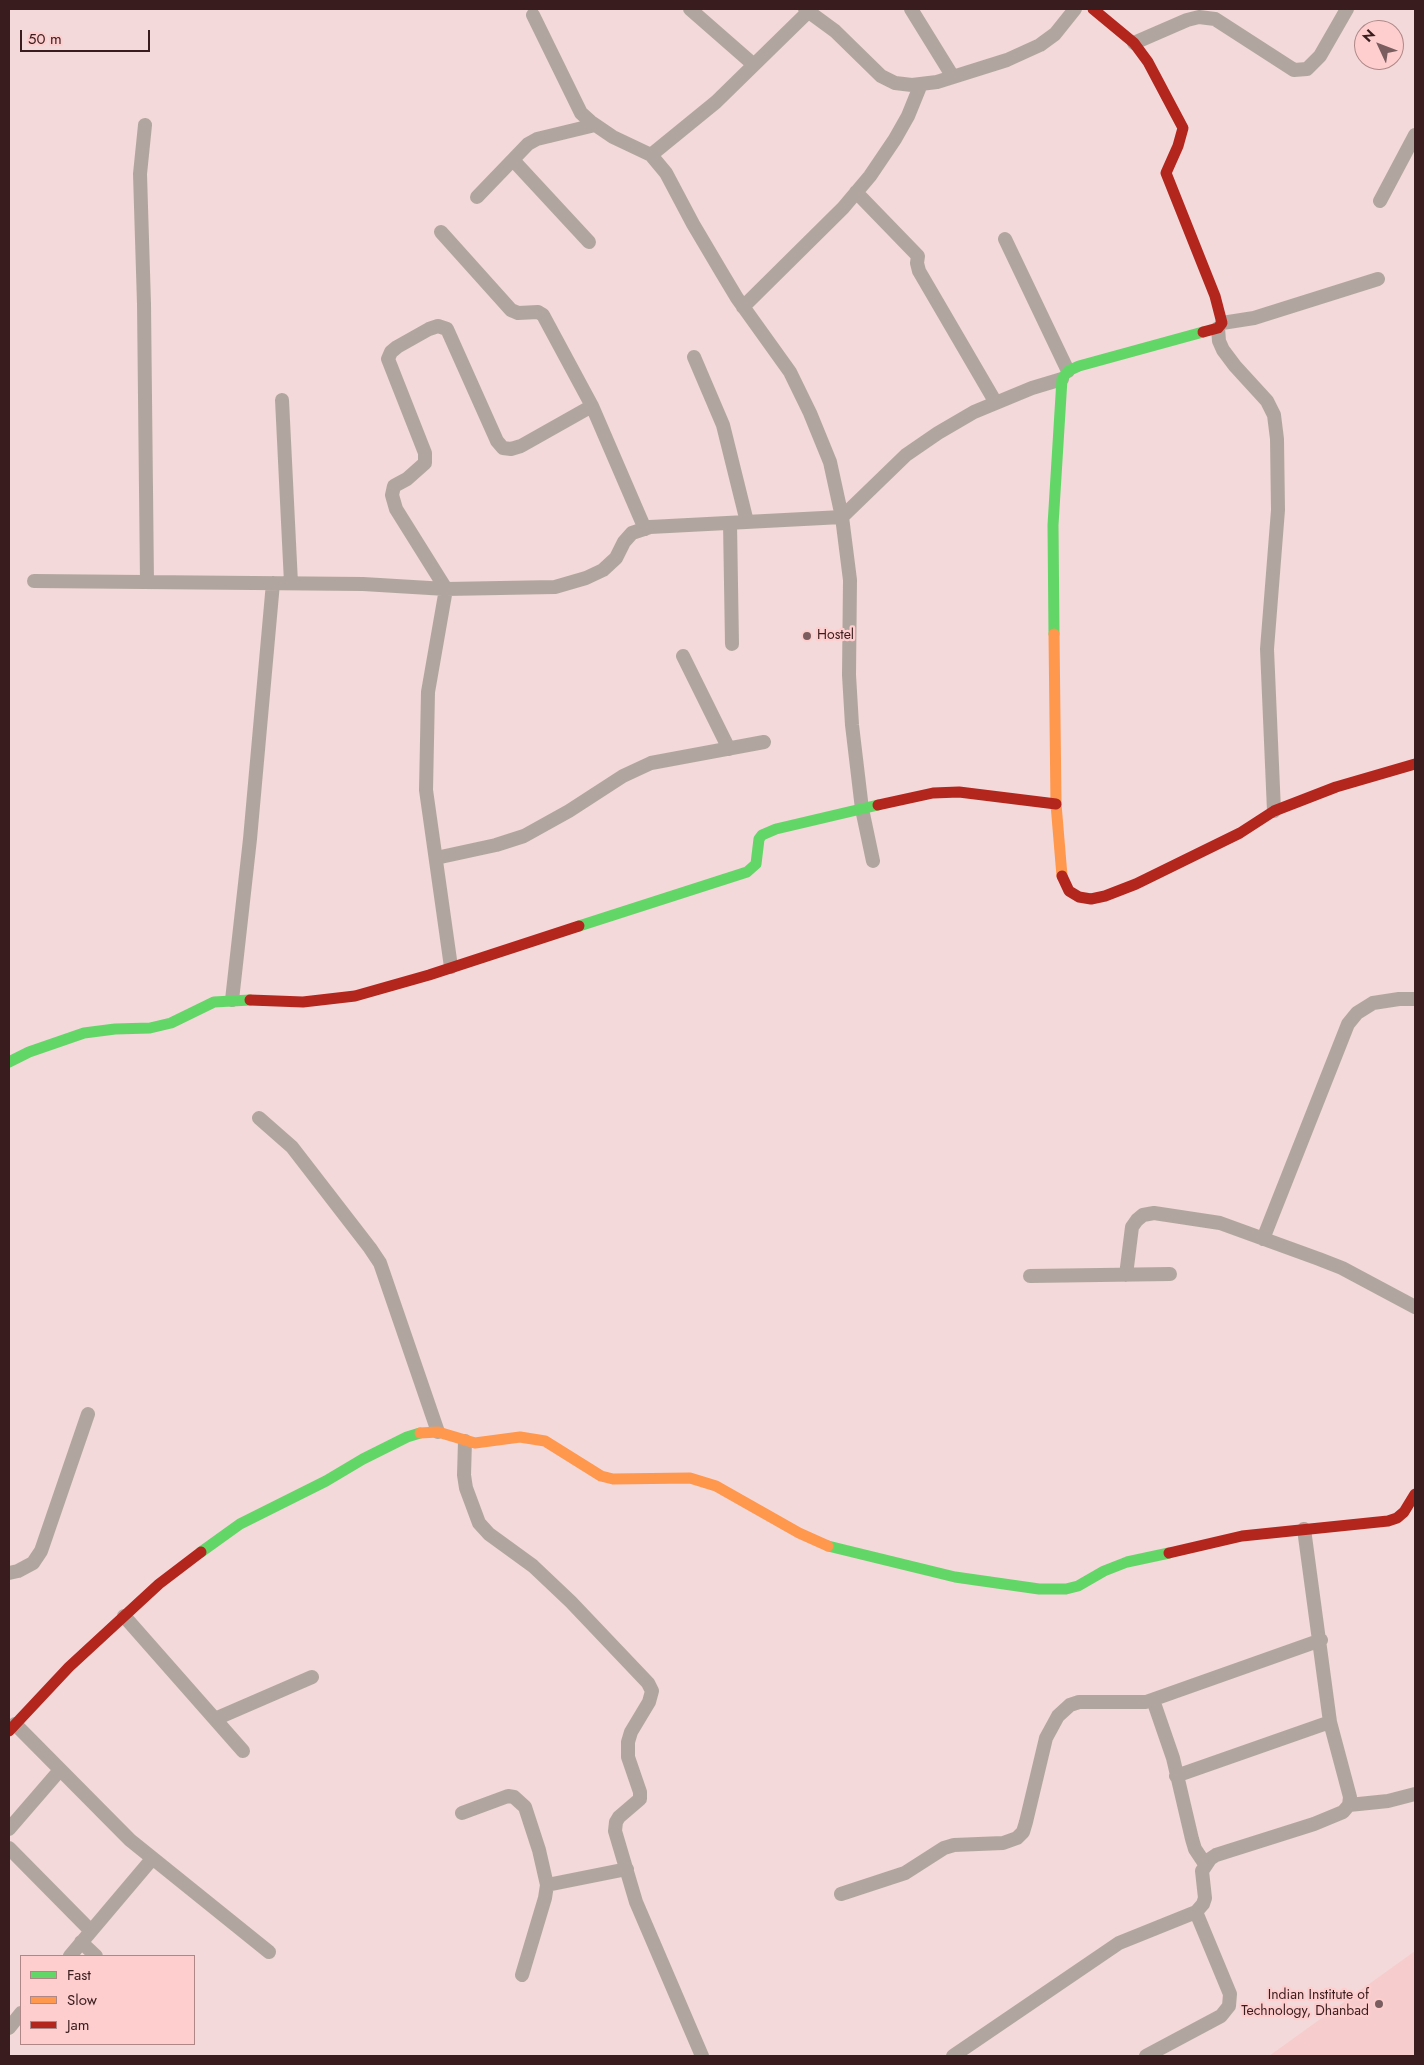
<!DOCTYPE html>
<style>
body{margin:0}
#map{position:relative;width:1424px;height:2065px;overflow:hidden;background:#f3d9d9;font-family:Jost,sans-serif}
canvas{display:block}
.frame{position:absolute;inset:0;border:10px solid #391c1d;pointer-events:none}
.legend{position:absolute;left:20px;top:1955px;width:175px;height:90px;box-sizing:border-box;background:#fecece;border:1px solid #af8787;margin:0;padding:6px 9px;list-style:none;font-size:15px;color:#391c1d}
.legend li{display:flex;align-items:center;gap:10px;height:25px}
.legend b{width:25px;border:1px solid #af8787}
.north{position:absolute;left:1354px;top:20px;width:50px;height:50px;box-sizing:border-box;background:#fecece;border:1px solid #af8787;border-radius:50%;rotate:313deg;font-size:14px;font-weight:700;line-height:20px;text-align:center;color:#391c1d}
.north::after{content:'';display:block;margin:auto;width:18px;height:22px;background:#7a5e5f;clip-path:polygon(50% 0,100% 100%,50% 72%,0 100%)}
.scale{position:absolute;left:20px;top:30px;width:130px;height:22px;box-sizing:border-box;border:2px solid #391c1d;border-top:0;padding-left:6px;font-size:15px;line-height:18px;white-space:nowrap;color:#391c1d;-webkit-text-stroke:4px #fecece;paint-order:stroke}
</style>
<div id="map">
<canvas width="1424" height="2065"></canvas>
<div class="frame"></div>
<ul class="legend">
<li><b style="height:6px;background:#63d668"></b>Fast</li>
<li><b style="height:6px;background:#ff974d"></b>Slow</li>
<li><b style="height:6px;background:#b3261e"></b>Jam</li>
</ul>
<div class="north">N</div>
<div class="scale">50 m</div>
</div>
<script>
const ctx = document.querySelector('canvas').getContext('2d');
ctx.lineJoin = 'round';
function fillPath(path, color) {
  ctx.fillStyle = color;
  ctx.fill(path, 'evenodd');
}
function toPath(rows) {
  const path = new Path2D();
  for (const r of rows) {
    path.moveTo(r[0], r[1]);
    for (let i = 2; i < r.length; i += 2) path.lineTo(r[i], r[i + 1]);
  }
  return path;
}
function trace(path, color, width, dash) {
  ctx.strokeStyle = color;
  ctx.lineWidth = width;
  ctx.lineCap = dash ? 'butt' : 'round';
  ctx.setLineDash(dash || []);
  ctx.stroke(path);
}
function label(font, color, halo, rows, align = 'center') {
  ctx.font = font + ' Jost,sans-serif';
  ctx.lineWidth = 4.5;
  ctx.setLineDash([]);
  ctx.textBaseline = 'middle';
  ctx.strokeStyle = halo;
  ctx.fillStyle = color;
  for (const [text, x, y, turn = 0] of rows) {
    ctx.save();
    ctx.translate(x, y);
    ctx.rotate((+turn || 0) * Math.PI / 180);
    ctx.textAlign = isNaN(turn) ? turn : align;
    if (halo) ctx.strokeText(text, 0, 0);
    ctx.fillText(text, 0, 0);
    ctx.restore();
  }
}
fillPath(toPath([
 [1415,1951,1415,2056,1269,2056]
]), '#f6cdcc');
trace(toPath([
 [690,9,754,65],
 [805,9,835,31,881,76,895,83,912,85,937,82,1007,60,1040,45,1055,34,1075,9],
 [911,9,953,77],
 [533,15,581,113,591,122,613,137,651,155,666,173,693,224,722,273,737,298,790,372,810,413,830,462,842,517,850,580,849,675,852,725,862,809,873,861],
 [1134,43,1187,20,1199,17,1215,19,1294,70,1307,69,1320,56,1347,9],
 [145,125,140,174,144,304,147,582],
 [651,155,716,102,809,11],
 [513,160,589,242],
 [856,192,918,256,917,263,919,271,996,403],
 [477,197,528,144,537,139,595,125],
 [1380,201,1415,135],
 [441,232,511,310,518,313,538,312,543,315,592,406,645,529],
 [1005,239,1068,371],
 [743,307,843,208,870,176,895,139,908,116,921,84],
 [1222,323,1254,318,1378,279],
 [1218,328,1219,341,1223,350,1235,366,1267,401,1274,415,1277,439,1278,510,1267,649,1274,811],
 [694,357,723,425,747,522],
 [282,400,291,583],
 [730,523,732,644],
 [34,581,363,584,446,589,555,587,586,578,603,570,616,558,624,542,632,533,650,527,842,517,906,455,938,433,974,412,1032,388,1062,379],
 [683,656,729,749],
 [436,858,496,845,524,836,569,811,623,776,651,763,764,742],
 [451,967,426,790,428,692,446,589,396,509,392,495,394,486,407,479,425,463,425,453,388,359,391,352,397,347,429,329,438,326,447,329,497,441,503,448,511,449,521,446,592,406],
 [232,1000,250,839,273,583],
 [259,1118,292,1147,370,1248,380,1263,438,1432],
 [1263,1239,1348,1024,1357,1013,1373,1003,1399,999,1415,999],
 [1126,1275,1132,1227,1137,1220,1143,1215,1154,1213,1220,1223,1319,1259,1342,1268,1415,1307],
 [1030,1276,1170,1274],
 [465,1441,464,1475,466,1488,479,1523,489,1534,533,1566,571,1602,648,1683,652,1691,649,1702,631,1732,628,1742,628,1757,640,1792,640,1799,619,1817,616,1822,615,1831,636,1902,702,2056],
 [9,1573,18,1571,33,1563,41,1551,88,1414],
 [124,1616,243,1751],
 [1153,1700,1173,1758,1192,1839,1195,1849,1205,1864],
 [215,1719,312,1677],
 [15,1724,130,1840,269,1952],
 [1176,1776,1330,1722],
 [1349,1805,1388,1801,1415,1794],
 [462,1813,508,1796,514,1797,525,1807,539,1850,547,1885,545,1898,522,1975],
 [9,1829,60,1770],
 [9,1848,91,1931],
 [547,1885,627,1869],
 [841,1894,905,1873,944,1848,954,1845,1003,1843,1017,1838,1023,1832,1026,1822,1046,1738,1058,1716,1070,1705,1079,1702,1146,1702,1321,1640],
 [81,1942,96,1956],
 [70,1956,152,1859],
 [9,2028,21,2013],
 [953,2056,1119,1943,1196,1912,1203,1904,1205,1898,1202,1871,1210,1859,1216,1855,1314,1824,1343,1812,1349,1805,1350,1797,1330,1722,1304,1529],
 [1146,2056,1221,2016,1229,2006,1230,1994,1196,1912]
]), '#b1a69f', 14);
trace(toPath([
 [1054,634,1053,525,1062,379,1068,371,1079,366,1203,332],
 [579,926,747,872,756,864,759,839,762,835,776,829,878,805],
 [9,1062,29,1052,84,1033,115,1029,150,1028,171,1023,214,1002,250,1000],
 [828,1546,955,1577,1039,1589,1066,1589,1078,1586,1104,1571,1127,1562,1169,1553],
 [201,1552,240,1524,326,1481,363,1459,407,1437,420,1433]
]), '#63d668', 11);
trace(toPath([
 [1054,634,1056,804,1062,876],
 [420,1433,438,1432,475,1443,520,1437,545,1441,601,1476,613,1479,690,1478,716,1486,799,1533,828,1546]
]), '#ff974d', 11);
trace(toPath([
 [1093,9,1134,43,1148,62,1183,128,1178,146,1166,173,1215,296,1222,323,1218,328,1203,332],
 [878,805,933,793,959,792,1056,804],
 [1062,876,1069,891,1079,897,1091,899,1105,896,1136,884,1240,833,1274,811,1336,787,1415,764],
 [250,1000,303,1002,355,996,429,975,579,926],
 [1169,1553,1242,1536,1388,1521,1397,1518,1404,1512,1415,1494],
 [9,1731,69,1667,159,1584,201,1552]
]), '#b3261e', 11);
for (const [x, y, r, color] of [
 [807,636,5,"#7a5e5f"],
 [1379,2004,5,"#7a5e5f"]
]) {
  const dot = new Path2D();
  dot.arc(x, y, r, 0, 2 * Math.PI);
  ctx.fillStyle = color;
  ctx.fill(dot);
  trace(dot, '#fecece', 2);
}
label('14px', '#391c1d', '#fecece', [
 ["Hostel",817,636],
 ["Indian Institute of",1369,1996,"right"],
 ["Technology, Dhanbad",1369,2012,"right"]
], 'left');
</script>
